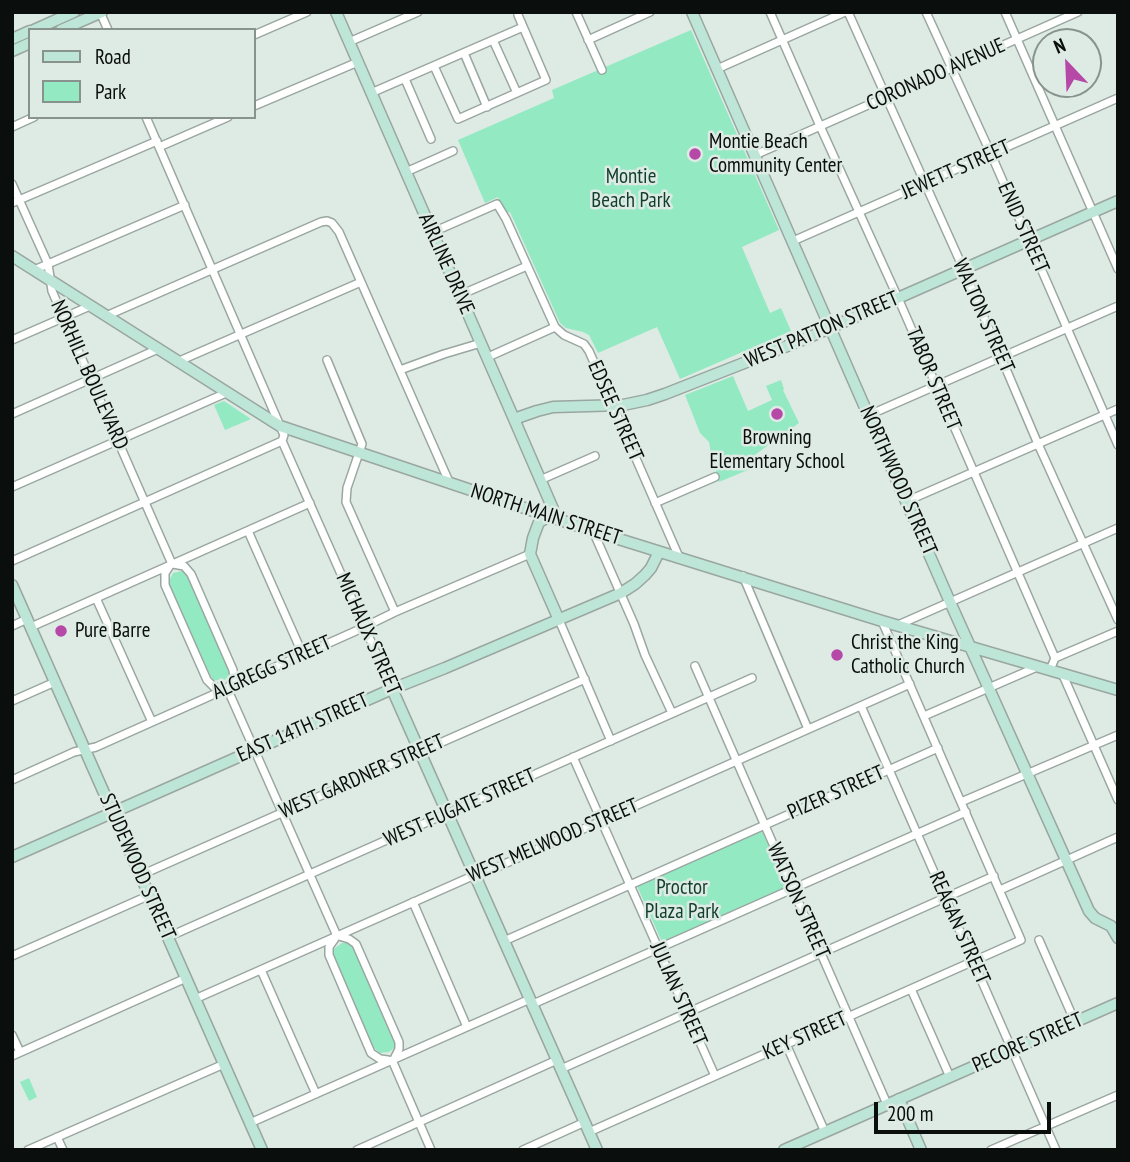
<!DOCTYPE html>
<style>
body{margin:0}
#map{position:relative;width:1130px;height:1162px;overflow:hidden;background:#deebe4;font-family:"PT Sans Narrow",sans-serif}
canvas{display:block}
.frame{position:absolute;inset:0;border:14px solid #0a0e0c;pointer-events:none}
.legend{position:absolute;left:28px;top:28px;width:228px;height:91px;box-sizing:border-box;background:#deebe4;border:2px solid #89938e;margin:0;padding:9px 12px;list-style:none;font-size:21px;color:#0a0e0c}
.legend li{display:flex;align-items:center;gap:14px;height:35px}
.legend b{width:35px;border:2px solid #89938e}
.north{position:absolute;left:1032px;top:28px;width:70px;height:70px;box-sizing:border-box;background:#deebe4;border:2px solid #89938e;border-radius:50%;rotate:337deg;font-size:19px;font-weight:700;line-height:28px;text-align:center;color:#0a0e0c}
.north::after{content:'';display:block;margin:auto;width:24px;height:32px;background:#b649a8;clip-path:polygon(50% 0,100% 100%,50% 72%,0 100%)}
.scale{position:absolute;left:874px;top:1102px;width:177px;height:32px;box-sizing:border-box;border:4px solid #0a0e0c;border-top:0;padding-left:9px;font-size:21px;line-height:24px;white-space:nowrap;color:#0a0e0c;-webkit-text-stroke:5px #deebe4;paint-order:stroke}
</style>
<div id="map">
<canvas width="1130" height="1162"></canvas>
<div class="frame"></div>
<ul class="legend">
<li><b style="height:9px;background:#bee6d8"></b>Road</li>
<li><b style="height:19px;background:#92e9c2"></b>Park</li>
</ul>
<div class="north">N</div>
<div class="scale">200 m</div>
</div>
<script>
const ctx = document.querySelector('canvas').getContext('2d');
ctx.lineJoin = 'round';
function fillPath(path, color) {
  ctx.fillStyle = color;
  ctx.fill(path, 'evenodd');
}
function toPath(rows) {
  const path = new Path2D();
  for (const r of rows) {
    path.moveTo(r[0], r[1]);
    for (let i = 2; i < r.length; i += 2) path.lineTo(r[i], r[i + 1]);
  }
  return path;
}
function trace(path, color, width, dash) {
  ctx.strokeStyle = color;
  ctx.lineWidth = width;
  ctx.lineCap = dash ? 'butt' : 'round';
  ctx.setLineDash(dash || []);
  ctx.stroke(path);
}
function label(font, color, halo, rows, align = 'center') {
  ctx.font = font + ' "PT Sans Narrow",sans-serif';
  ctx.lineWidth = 5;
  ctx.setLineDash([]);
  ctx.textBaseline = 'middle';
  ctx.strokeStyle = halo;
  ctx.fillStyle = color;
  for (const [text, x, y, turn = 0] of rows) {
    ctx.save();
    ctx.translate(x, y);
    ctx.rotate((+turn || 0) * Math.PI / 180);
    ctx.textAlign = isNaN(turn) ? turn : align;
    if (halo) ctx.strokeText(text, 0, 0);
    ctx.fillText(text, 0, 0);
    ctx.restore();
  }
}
fillPath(toPath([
 [691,30,779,230,742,247,770,313,781,308,791,331,680,379,657,327,598,353,589,335,583,332,566,328,560,323,510,212,505,213,498,197,485,203,458,140,554,98,552,90],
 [733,376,748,411,772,400,766,386,781,380,784,389,783,390,799,423,756,454,762,464,719,482,712,459,709,442,700,433,685,395],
 [224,401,251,419,225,430,214,405],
 [182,571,188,575,230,670,228,677,223,681,214,680,210,675,170,586,170,579,173,573],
 [762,831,786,887,662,942,637,886],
 [342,943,349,943,354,948,396,1041,394,1048,389,1052,380,1053,373,1047,334,958,333,951,335,948],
 [29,1078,37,1097,29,1101,20,1082]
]), '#92e9c2');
const street = toPath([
 [100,12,108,30],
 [576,12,602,70],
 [770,12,820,126,898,298,1055,658,1050,670],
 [848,12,963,268,1038,444,1118,620],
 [926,12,991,154,1118,445],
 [1005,12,1118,269],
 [254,35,307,12],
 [493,40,517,93],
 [588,40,650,12],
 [349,42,418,12],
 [464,53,487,107],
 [434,66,458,119,546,80,518,15],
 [717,69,845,12],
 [405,79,431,139],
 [371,93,523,27],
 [254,106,358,62],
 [146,117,284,435,282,441,392,689],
 [12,127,34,117],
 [159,147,228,117],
 [755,155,1078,12],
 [406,172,453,151],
 [12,184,48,264,52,291,172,564],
 [12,203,157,141],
 [433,232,497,204,506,219,555,327,564,335,584,344,589,351,679,557],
 [793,241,1118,98],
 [34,270,185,205],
 [460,295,527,266],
 [106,316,321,222,327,221,332,223,339,232,450,484],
 [12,340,90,306],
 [488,357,555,327],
 [327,360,362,444,347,488,346,502,395,612],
 [177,362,361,282],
 [400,370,444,354,481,343],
 [12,414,158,349],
 [869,415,1118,306],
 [540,480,595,456],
 [12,487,226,393],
 [907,501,1118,409],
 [655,503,715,477],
 [248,531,303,655],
 [593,531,634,624,645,655,672,713],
 [12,561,282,441],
 [173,564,184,566,191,574,233,670,234,678,229,687],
 [169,567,165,573,165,585,207,680,214,687,226,688],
 [743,576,808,729],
 [96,598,152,722],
 [559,620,611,741],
 [898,625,1118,528],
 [12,626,27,619],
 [31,627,310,503],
 [1055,658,1118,631],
 [695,666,887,1104],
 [1062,673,1118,800],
 [227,688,337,936],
 [12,701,55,682],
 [861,706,1056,1150],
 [924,716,1037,667],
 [573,757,715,1076],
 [12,780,74,752,96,747,358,630,395,612,530,554],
 [961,802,1118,735],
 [141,875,585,679],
 [1000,890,1118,837],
 [413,902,467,1027],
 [339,936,349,939,356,944,399,1042,399,1049,395,1057],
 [168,937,752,678],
 [336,937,329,947,329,955,371,1053,380,1059,388,1060],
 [1039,940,1075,1022],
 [504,941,938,748],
 [12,956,150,895],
 [261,970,316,1094],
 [911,989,950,1077],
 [195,999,468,878,484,873,910,684],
 [533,1004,966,812],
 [12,1035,20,1052],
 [786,1044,825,1132],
 [12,1056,186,978],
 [392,1060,431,1150],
 [561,1069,994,876],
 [250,1123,530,999],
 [589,1132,1021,940,882,621],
 [57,1137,63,1150],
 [28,1150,224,1064],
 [357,1150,557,1060],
 [523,1150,585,1122],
 [991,1150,1118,1095]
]);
const secondary = toPath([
 [336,12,514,419,553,509,550,516],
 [692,12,950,602,1089,911,1095,918,1111,926,1118,938],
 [34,30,74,12],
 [61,30,102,12],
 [12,39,30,31],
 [12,51,30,43],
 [12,256,280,426,593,531,882,621,1118,690],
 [514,419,537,411,553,407,623,405,647,400,665,394,805,339,1118,201],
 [550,516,539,522,533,538,530,554,559,620],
 [12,585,262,1150],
 [392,689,597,1150],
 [12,857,392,689,445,668,621,593,635,584,645,575,651,568,659,552],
 [899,1099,921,1150],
 [784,1150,1118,1003]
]);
trace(street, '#9aa6a0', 10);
trace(secondary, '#9aa6a0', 13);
trace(street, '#fff', 7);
trace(secondary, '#bee6d8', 10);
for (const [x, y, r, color] of [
 [695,154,7,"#b649a8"],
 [777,414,7,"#b649a8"],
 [61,631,7,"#b649a8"],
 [837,655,7,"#b649a8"]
]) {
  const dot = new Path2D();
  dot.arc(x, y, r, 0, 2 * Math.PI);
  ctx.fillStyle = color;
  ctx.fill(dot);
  trace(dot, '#deebe4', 2.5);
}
label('21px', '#0a0e0c', '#deebe4', [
 ["CORONADO AVENUE",936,75,-24],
 ["JEWETT STREET",956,170,-24],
 ["ENID STREET",1023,228,66],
 ["AIRLINE DRIVE",446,264,66],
 ["WALTON STREET",983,316,66],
 ["WEST PATTON STREET",822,330,-23],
 ["NORHILL BOULEVARD",89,375,66],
 ["TABOR STREET",933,379,67],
 ["EDSEE STREET",615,411,66],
 ["NORTHWOOD STREET",898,481,66],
 ["NORTH MAIN STREET",546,515,18],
 ["MICHAUX STREET",368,634,66],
 ["ALGREGG STREET",272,668,-24],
 ["EAST 14TH STREET",303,728,-24],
 ["WEST GARDNER STREET",362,777,-24],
 ["PIZER STREET",836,793,-24],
 ["WEST FUGATE STREET",460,808,-24],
 ["WEST MELWOOD STREET",553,841,-23],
 ["STUDEWOOD STREET",137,867,66],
 ["WATSON STREET",798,901,66],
 ["REAGAN STREET",959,928,66],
 ["JULIAN STREET",678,994,66],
 ["KEY STREET",805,1036,-24],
 ["PECORE STREET",1028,1043,-24]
]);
label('21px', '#0a0e0c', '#deebe4', [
 ["Montie Beach",709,142],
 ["Community Center",709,166],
 ["Browning",777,438,"center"],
 ["Elementary School",777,462,"center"],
 ["Pure Barre",75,631],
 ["Christ the King",851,643],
 ["Catholic Church",851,667]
], 'left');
label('21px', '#123e2d', '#deebe4', [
 ["Montie",631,177],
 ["Beach Park",631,201],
 ["Proctor",682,888],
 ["Plaza Park",682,912]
]);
</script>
